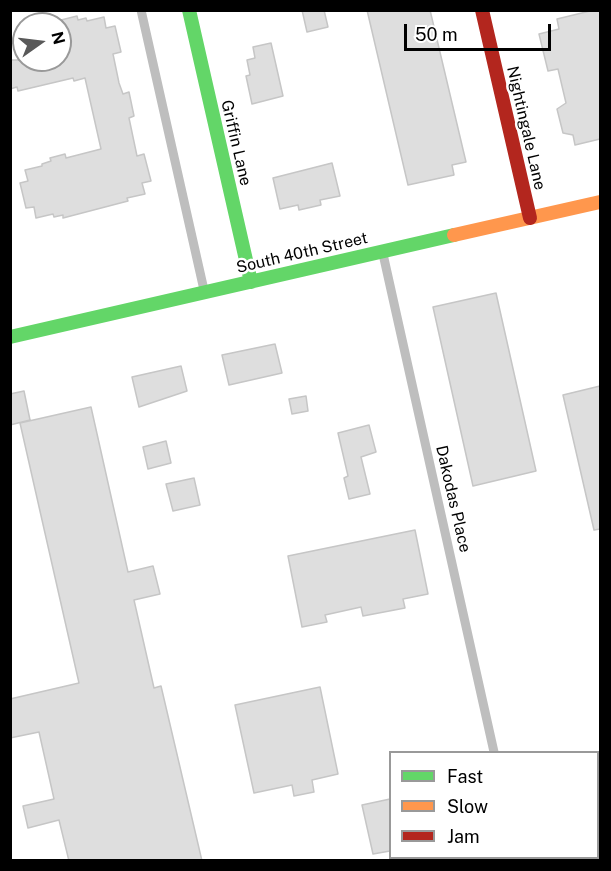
<!DOCTYPE html>
<style>
body{margin:0}
#map{position:relative;width:611px;height:871px;overflow:hidden;background:#fff;font-family:"Public Sans",sans-serif}
canvas{display:block}
.frame{position:absolute;inset:0;border:12px solid #000;pointer-events:none}
.legend{position:absolute;left:389px;top:751px;width:210px;height:108px;box-sizing:border-box;background:#fff;border:2px solid #999;margin:0;padding:8px 10px;list-style:none;font-size:18px;color:#000}
.legend li{display:flex;align-items:center;gap:12px;height:30px}
.legend b{width:30px;border:2px solid #999}
.north{position:absolute;left:12px;top:12px;width:60px;height:60px;box-sizing:border-box;background:#fff;border:2px solid #999;border-radius:50%;rotate:76deg;font-size:16px;font-weight:700;line-height:24px;text-align:center;color:#000}
.north::after{content:'';display:block;margin:auto;width:21px;height:27px;background:#595959;clip-path:polygon(50% 0,100% 100%,50% 72%,0 100%)}
.scale{position:absolute;left:404px;top:24px;width:147px;height:27px;box-sizing:border-box;border:3px solid #000;border-top:0;padding-left:8px;font-size:18px;line-height:21px;white-space:nowrap;color:#000;-webkit-text-stroke:4px #fff;paint-order:stroke}
</style>
<div id="map">
<canvas width="611" height="871"></canvas>
<div class="frame"></div>
<ul class="legend">
<li><b style="height:8px;background:#63d668"></b>Fast</li>
<li><b style="height:8px;background:#ff974d"></b>Slow</li>
<li><b style="height:8px;background:#b3261e"></b>Jam</li>
</ul>
<div class="north">N</div>
<div class="scale">50 m</div>
</div>
<script>
const ctx = document.querySelector('canvas').getContext('2d');
ctx.lineJoin = 'round';
function fillPath(path, color) {
  ctx.fillStyle = color;
  ctx.fill(path, 'evenodd');
}
function toPath(rows) {
  const path = new Path2D();
  for (const r of rows) {
    path.moveTo(r[0], r[1]);
    for (let i = 2; i < r.length; i += 2) path.lineTo(r[i], r[i + 1]);
  }
  return path;
}
function trace(path, color, width, dash) {
  ctx.strokeStyle = color;
  ctx.lineWidth = width;
  ctx.lineCap = dash ? 'butt' : 'round';
  ctx.setLineDash(dash || []);
  ctx.stroke(path);
}
function label(font, color, halo, rows, align = 'center') {
  ctx.font = font + ' "Public Sans",sans-serif';
  ctx.lineWidth = 5;
  ctx.setLineDash([]);
  ctx.textBaseline = 'middle';
  ctx.strokeStyle = halo;
  ctx.fillStyle = color;
  for (const [text, x, y, turn = 0] of rows) {
    ctx.save();
    ctx.translate(x, y);
    ctx.rotate((+turn || 0) * Math.PI / 180);
    ctx.textAlign = isNaN(turn) ? turn : align;
    if (halo) ctx.strokeText(text, 0, 0);
    ctx.fillText(text, 0, 0);
    ctx.restore();
  }
}
const building = toPath([
 [302,10,324,10,328,27,307,32,302,10],
 [367,10,430,10,466,162,452,165,454,175,408,185,367,10],
 [594,10,600,10,600,139,575,145,573,135,563,133,557,109,566,103,558,69,548,71,539,34,559,29,557,19,594,10],
 [77,16,78,20,86,18,87,21,104,17,106,28,115,26,121,52,113,54,119,83,123,94,129,92,134,116,129,118,137,156,144,154,151,181,142,183,145,194,127,198,128,201,63,218,63,215,54,217,53,214,36,218,34,207,26,208,20,183,28,181,25,170,42,166,42,164,51,161,50,158,65,154,66,158,101,149,85,78,74,81,73,78,18,91,17,87,10,89,10,60,60,60,61,20,77,16],
 [271,43,283,96,252,104,246,76,250,75,247,60,255,58,253,47,271,43],
 [332,163,340,196,320,200,321,205,299,210,298,205,280,209,273,178,332,163],
 [496,293,536,471,473,486,433,307,496,293],
 [275,344,282,373,229,385,222,355,275,344],
 [181,366,187,391,139,407,132,377,181,366],
 [600,386,600,529,594,530,563,395,600,386],
 [24,391,30,420,10,425,10,394,24,391],
 [306,396,308,411,292,414,289,399,306,396],
 [91,407,128,572,153,566,160,594,134,600,154,688,161,686,202,861,69,861,59,820,28,828,23,806,54,799,39,732,10,738,10,699,79,683,20,423,91,407],
 [369,425,376,452,361,457,370,494,349,499,344,478,348,476,338,433,369,425],
 [166,441,171,463,148,469,143,447,166,441],
 [194,478,200,505,173,511,166,484,194,478],
 [415,530,428,594,403,599,405,608,363,616,361,607,325,615,327,622,302,627,288,556,415,530],
 [320,687,338,774,312,780,314,792,294,796,292,785,254,793,235,705,320,687],
 [390,799,390,851,373,854,362,805,390,799]
]);
fillPath(building, '#dedede');
trace(building, '#c6c6c6', 1.5);
trace(toPath([
 [141,10,204,290],
 [383,254,494,752]
]), '#bebebe', 9);
trace(toPath([
 [189,10,251,282],
 [10,337,454,235]
]), '#63d668', 14);
trace(toPath([
 [454,235,600,202]
]), '#ff974d', 14);
trace(toPath([
 [482,10,530,218]
]), '#b3261e', 14);
label('16px', '#000', '#fff', [
 ["Nightingale Lane",526,128,77],
 ["Griffin Lane",236,143,77],
 ["South 40th Street",302,253,-13],
 ["Dakodas Place",453,499,77]
]);
</script>
